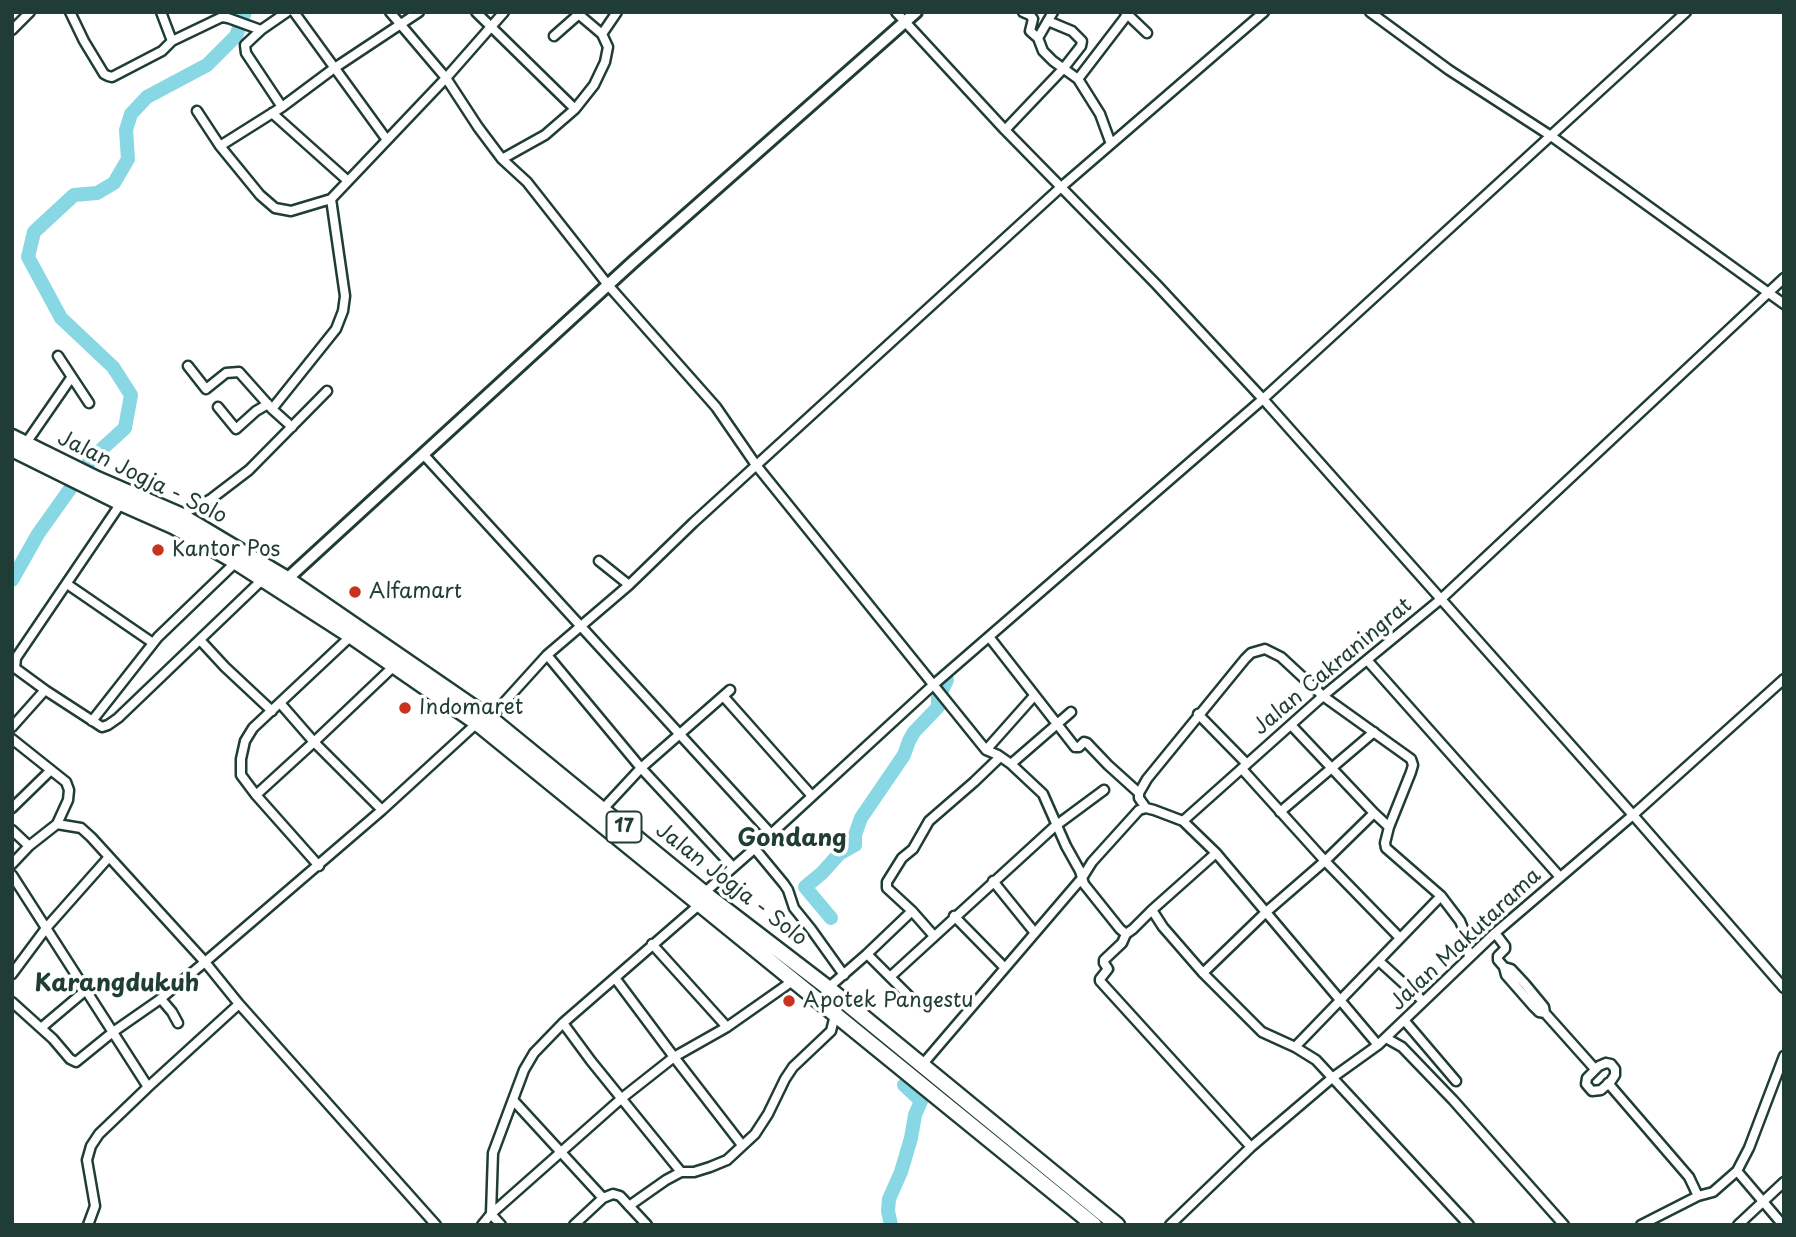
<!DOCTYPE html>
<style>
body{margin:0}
#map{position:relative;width:1796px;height:1237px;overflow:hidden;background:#fff;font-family:"Playpen Sans",sans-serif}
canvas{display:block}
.frame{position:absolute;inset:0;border:14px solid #1f3d34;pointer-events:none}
</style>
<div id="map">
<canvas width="1796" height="1237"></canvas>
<div class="frame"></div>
</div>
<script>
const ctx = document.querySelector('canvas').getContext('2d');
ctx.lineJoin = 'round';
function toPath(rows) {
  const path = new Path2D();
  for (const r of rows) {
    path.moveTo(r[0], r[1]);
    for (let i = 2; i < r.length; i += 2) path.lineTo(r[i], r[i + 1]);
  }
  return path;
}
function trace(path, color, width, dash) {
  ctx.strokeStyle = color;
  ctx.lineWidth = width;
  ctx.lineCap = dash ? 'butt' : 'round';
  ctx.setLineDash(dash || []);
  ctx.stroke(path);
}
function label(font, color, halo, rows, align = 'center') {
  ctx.font = font + ' "Playpen Sans",sans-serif';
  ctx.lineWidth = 7;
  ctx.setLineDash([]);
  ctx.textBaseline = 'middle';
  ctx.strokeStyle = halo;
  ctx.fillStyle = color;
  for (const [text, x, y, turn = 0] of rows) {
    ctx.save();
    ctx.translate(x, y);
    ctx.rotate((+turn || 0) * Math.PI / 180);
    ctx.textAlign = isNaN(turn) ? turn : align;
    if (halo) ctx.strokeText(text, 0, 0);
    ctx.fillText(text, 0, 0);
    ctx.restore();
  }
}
trace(toPath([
 [12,580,38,534,92,458,125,428,131,395,113,367,61,318,28,257,34,232,74,195,97,193,114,183,128,159,126,130,131,114,147,97,207,65,236,36,245,12],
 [831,918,805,887,822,873,839,854,855,845,855,835,861,818,904,755,909,741,914,732,938,707,938,698,947,680,945,675],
 [891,1225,888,1211,889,1199,901,1172,911,1138,915,1115,921,1101,904,1085]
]), '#88d7e4', 14);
const street = toPath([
 [70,12,84,41,104,74,108,76,112,77,162,51,172,41,222,17,228,18,261,30],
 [161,12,172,41],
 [294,12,387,140],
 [390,12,446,78,478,127,502,159,527,182,608,285,716,407,756,465,986,750,998,755,1011,764,1043,794,1066,846,1080,871,1084,884,1120,929,1126,934,1133,929,1152,910,1163,927,1203,973,1262,1032,1295,1047,1316,1060,1469,1225],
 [476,12,575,109],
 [896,12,1005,130,1156,284,1263,399,1633,815,1784,988],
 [1023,12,1030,15,1033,19,1030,31,1038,38],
 [1053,12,1038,38,1043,51,1053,61,1078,79,1100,114,1111,144],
 [1125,12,1147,33],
 [1370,12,1449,70,1551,136,1784,304],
 [12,30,30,12],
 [602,34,617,12],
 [554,36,579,14],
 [1078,79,1127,15],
 [282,107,246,53,245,45,261,30,287,12],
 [197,111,220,146,260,195,275,208,291,211,331,199,345,296,343,311,336,329,272,409,292,427],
 [272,113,348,181],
 [1005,130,1063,69,1081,46,1082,41,1072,31,1048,21],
 [220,146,282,107,333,69,419,12],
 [502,159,545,135,575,109,594,85,605,62,608,47,602,34,576,12],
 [331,199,446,78,504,12],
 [58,356,89,403],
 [188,366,206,389,226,373,239,372,272,409],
 [218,407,236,429,256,411,268,404],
 [26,443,71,378],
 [424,455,771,834],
 [180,515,211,499,249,470,327,391],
 [599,561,629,585],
 [67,584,153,643],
 [990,638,1075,747,1079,747,1084,742,1087,743,1108,765,1139,793],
 [200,640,225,667,272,711],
 [547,655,641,768,733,867],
 [1367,660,1560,877],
 [45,690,102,727,108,725,118,718,263,579],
 [724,697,812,796],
 [280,703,314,742,382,810],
 [1198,714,1247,764],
 [490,718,547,655,629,585,693,523,1060,188,1264,12],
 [92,721,158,637,236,562],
 [1291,725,1374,813,1389,827],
 [12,727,45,690,15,668,16,658,121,503],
 [12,739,66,782,69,790,68,800,57,824],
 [986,750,1034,696],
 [1011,764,1071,712],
 [1242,769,1325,861,1400,938],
 [256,795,314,742,394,666],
 [12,808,51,770],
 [1146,808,1139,798,1139,793,1147,779,1245,659,1251,653,1265,649,1281,657,1323,696,1411,759,1413,765,1411,772,1389,827,1385,843,1386,848,1441,896,1460,921,1465,933,1469,957],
 [603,809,641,768,730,690],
 [1280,812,1374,732],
 [1183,821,1216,853,1378,1045],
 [12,830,29,846],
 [755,849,784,884,788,890,794,908,811,929,844,975],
 [12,864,29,846,57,824,81,828,91,837,205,962,382,810,477,723],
 [319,866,256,795,241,775,241,759,245,741,253,728,351,636],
 [12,875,148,1087],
 [993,881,1035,933],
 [704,893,771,834,932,686,1263,399,1686,12],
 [1152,910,1216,853],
 [954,916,1005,968],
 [1495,933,1505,946,1505,949,1498,956,1498,960,1504,967,1506,975,1534,1007,1539,1012,1545,1013],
 [1126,934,1122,943,1104,960,1104,963,1108,969,1100,979,1100,981,1251,1147],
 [934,936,912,911,887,888,887,882,902,858,913,849,929,821,974,782,1000,757],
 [652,944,727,1027],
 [867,954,912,911],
 [1379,961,1423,1001],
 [1504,967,1511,969,1525,984,1544,1007,1545,1013,1595,1069],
 [1203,973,1265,913,1325,861,1374,813],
 [12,974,47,927,109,857],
 [890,977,1054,827,1104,790],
 [615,978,674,1057,742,1145],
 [828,988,867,954,915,1002],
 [161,999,172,1012,178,1023],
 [12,1002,53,1039,70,1059,76,1062,113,1032,159,1000,205,962,239,1004,436,1225],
 [1404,1020,1456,1081],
 [563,1023,591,1061,681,1172],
 [41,1028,86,990],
 [1386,1038,1402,1047,1453,1100,1564,1225],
 [1295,1047,1441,896],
 [1606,1063,1611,1064,1615,1069,1615,1075,1611,1081,1601,1090,1592,1091,1586,1084,1587,1078,1599,1066,1606,1063],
 [922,1065,1082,878,1092,862,1139,810,1146,808,1154,810,1183,821,1323,696,1441,599,1784,278],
 [1608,1083,1689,1177,1698,1196],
 [513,1100,603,1198],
 [1737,1171,1783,1225],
 [629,1206,666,1180,681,1172,694,1172,710,1167,727,1160,755,1134,768,1114,785,1079,793,1067,831,1031,836,1011],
 [88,1225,95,1206,87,1160,91,1146,99,1134,148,1087,239,1004],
 [482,1225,491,1214,622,1098,674,1057,727,1027,794,980],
 [501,1225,491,1214,493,1153,524,1070,534,1053,563,1023,700,904],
 [574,1225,603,1198,613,1194,620,1196,647,1225],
 [1170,1225,1251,1147,1332,1078,1378,1045,1495,933,1633,815,1784,679],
 [1641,1225,1698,1196,1713,1192,1737,1171,1749,1148,1784,1056],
 [1738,1225,1784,1182]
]);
const secondary = toPath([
 [287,579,633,262,916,12]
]);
const highway = toPath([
 [12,437,97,479,180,515,287,579,495,722,704,893,828,988,1117,1225],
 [12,449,121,503,173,526,236,562,351,636,477,723,1094,1225]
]);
trace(street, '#1f3d34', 13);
trace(secondary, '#1f3d34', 16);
trace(highway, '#1f3d34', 19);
trace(street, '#fff', 8);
trace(secondary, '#fff', 10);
trace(highway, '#fff', 14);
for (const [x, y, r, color] of [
 [158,550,7,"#c8321e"],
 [355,592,7,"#c8321e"],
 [405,708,7,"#c8321e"],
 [789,1001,7,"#c8321e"]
]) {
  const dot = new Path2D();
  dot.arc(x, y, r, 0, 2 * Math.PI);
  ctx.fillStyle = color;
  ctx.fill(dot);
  trace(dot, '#fff', 2.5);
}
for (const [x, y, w] of [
 [624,827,35]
]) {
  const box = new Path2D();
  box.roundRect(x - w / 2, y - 15.5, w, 31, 5);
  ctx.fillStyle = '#fff';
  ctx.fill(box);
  trace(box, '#1f3d34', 2);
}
label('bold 19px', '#1f3d34', null, [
 ["17",624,827]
]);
label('21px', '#1f3d34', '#fff', [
 ["Jalan Jogja - Solo",142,478,26],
 ["Jalan Cakraningrat",1333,667,-40],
 ["Jalan Jogja - Solo",731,885,38],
 ["Jalan Makutarama",1466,940,-43]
]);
label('21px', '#1f3d34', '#fff', [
 ["Kantor Pos",172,550],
 ["Alfamart",369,592],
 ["Indomaret",419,708],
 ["Apotek Pangestu",803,1001]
], 'left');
label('bold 24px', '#1f3d34', '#fff', [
 ["Gondang",792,839],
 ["Karangdukuh",117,984]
]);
</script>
